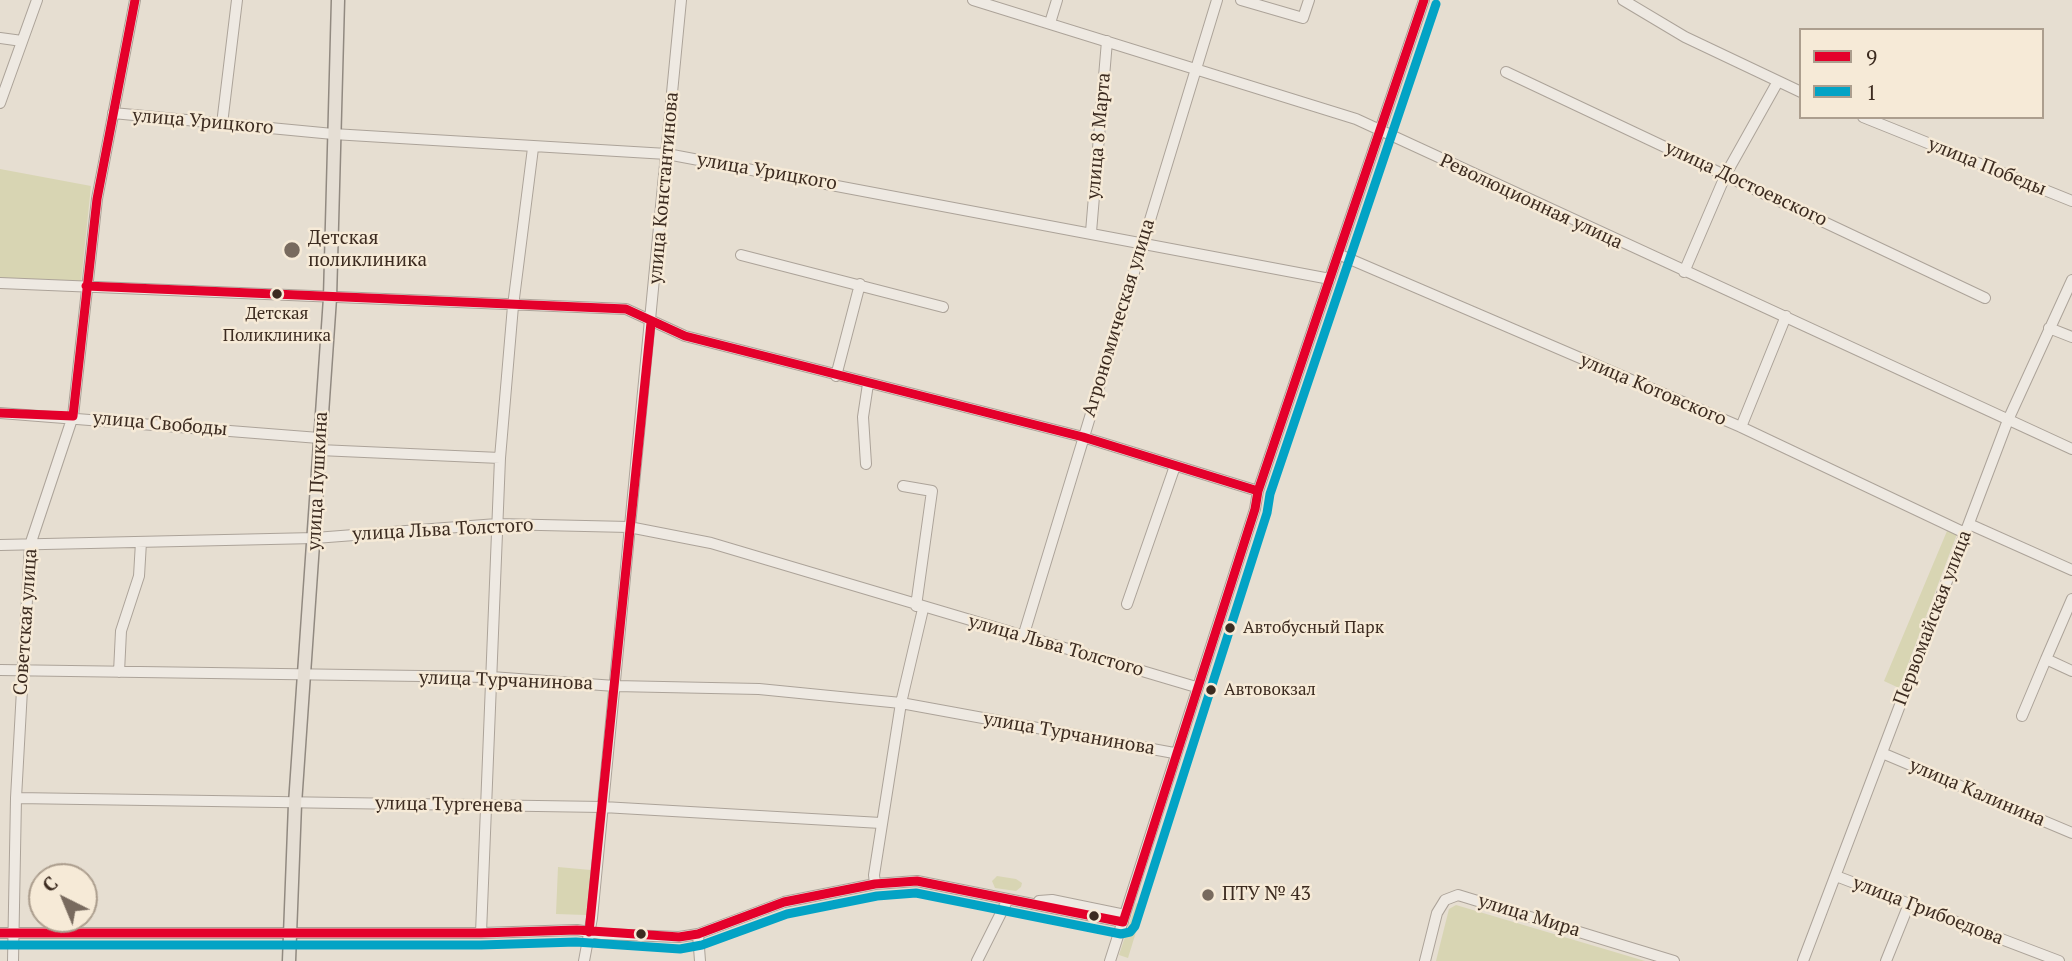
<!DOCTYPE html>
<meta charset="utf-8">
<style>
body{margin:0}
#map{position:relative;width:2072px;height:961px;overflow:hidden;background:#e6ded1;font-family:"PT Serif",serif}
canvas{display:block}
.legend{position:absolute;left:1799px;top:28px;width:245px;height:91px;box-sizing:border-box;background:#f6ead7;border:2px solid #ac9e8e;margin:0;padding:9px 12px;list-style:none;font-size:21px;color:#3c2b20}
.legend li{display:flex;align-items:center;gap:14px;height:35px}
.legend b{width:35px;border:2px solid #ac9e8e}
.north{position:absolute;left:28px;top:863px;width:70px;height:70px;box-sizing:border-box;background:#f6ead7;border:2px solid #ac9e8e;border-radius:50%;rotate:317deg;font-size:19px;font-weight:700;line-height:28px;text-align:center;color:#3c2b20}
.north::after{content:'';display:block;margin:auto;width:24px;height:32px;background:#786a5e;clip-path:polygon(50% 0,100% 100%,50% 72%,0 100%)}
</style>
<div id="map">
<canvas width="2072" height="961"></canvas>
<ul class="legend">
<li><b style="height:9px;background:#e4002b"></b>9</li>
<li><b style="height:9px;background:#03a3c5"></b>1</li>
</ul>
<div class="north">С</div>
</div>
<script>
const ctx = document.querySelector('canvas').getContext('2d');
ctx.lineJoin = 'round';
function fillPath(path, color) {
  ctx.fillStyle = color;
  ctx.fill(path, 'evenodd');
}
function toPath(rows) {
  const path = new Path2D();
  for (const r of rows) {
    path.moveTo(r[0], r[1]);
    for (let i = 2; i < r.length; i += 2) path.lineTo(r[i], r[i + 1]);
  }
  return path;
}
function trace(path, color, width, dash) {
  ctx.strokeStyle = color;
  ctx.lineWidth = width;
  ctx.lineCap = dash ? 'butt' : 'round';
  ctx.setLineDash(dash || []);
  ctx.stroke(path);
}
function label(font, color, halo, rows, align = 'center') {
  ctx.font = font + ' "PT Serif",serif';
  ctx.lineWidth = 5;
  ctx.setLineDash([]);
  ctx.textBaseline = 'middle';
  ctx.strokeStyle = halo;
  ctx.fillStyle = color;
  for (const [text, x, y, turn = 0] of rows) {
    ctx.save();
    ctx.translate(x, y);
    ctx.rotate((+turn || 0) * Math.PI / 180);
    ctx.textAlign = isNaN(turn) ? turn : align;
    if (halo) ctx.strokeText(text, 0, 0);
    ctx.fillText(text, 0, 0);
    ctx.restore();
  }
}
fillPath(toPath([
 [0,169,91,186,81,282,0,280],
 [1947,531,1957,534,1899,688,1884,681],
 [558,867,591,870,586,915,556,914],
 [997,876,1016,879,1022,883,1021,887,1016,891,995,888,992,881],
 [1136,903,1144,906,1128,958,1119,955],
 [1456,905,1645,961,1436,961,1449,909]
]), '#d8d5b3');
const minor = toPath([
 [973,0,1356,119,2072,449],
 [1241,0,1303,18,1309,0],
 [1623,0,1685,37,1801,92],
 [1050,23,1057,0],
 [0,38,22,41],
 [1506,72,1985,298],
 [0,103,37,0],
 [113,113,333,134,667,154,1330,279],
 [1863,117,2072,201],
 [222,124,237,0],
 [1091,232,1107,41],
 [1338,254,1741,427,1965,533],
 [741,255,943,307],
 [1684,272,1726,174,1777,83],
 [0,283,626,309,685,336,1083,437,1258,491],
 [2049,328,2072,337],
 [836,376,860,284],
 [0,413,319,438],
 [1741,427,1786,316],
 [319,450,500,458],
 [866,464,863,417,868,384],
 [903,486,932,491,916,606],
 [1969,524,2072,570],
 [0,545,315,538,497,524,629,527,711,543,1196,687],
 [2072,599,2046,659,2072,671],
 [1127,604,1175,466],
 [1023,637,1217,0],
 [0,670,491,677,615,686,759,689,901,703,1174,753],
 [119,672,121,631,139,576,141,542],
 [2022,716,2046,659],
 [1882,753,2072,833],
 [16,798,603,807,881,823],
 [1836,876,2059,961],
 [875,884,874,875,901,703,923,609],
 [1039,901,1052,900,1125,915],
 [0,933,481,933,577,930,602,934,679,937,698,934,784,902,875,884,917,881,1123,922],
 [481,933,500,458,513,306,533,148],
 [698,934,700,961],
 [13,961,16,798,30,545,73,416,97,199,135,0],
 [584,961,592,918,681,0],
 [977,961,1008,899],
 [1110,961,1255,509,1258,491,1424,0],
 [1425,961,1437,913,1445,900,1458,895,1674,961],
 [1803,961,2008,420,2072,280],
 [1886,961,1909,904]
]);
const major = toPath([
 [289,961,295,804,330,298,338,0]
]);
trace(minor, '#aca399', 12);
trace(major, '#918980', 15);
trace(minor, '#eee9e2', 10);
trace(major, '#e5ded4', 12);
trace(toPath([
 [86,286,626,309,685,336,1083,437,1258,491],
 [0,413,73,416,97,199,135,0],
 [589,932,651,323],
 [0,933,481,933,577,930,679,937,698,934,784,902,875,884,917,881,1123,922,1255,509,1258,491,1424,0]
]), '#e4002b', 9);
trace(toPath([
 [0,945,481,945,576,942,680,949,702,945,787,914,877,896,916,893,1121,934,1130,932,1135,926,1267,513,1270,494,1436,4]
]), '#03a3c5', 9);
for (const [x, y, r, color] of [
 [292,250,9,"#786a5e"],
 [277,294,6,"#3c2b20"],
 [1230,628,6,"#3c2b20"],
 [1211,690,6,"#3c2b20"],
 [1208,895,7,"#786a5e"],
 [1094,916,6,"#3c2b20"],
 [641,934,6,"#3c2b20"]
]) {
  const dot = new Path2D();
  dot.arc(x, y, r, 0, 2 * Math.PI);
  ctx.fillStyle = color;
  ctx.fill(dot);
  trace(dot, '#f6ead7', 2.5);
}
label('17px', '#3c2b20', '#f6ead7', [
 ["Детская",277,314,"center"],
 ["Поликлиника",277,336,"center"],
 ["Автобусный Парк",1243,628],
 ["Автовокзал",1224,690]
], 'left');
label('19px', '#3c2b20', '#f6ead7', [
 ["улица Урицкого",203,122,5],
 ["улица 8 Марта",1099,136,-85],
 ["улица Победы",1987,167,22],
 ["улица Урицкого",767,172,10],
 ["улица Достоевского",1746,184,25],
 ["улица Константинова",664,188,-85],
 ["Революционная улица",1531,202,25],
 ["Агрономическая улица",1119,318,-73],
 ["улица Котовского",1653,390,23],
 ["улица Свободы",160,424,5],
 ["улица Пушкина",318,481,-87],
 ["улица Льва Толстого",443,530,-3],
 ["Первомайская улица",1933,618,-69],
 ["Советская улица",26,622,-86],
 ["улица Льва Толстого",1056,646,16],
 ["улица Турчанинова",506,681,2],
 ["улица Турчанинова",1069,734,10],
 ["улица Калинина",1977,793,23],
 ["улица Тургенева",449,805,1],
 ["улица Грибоедова",1928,911,21],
 ["улица Мира",1529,916,17]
]);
label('19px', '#3c2b20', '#f6ead7', [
 ["Детская",308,239],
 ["поликлиника",308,261],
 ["ПТУ № 43",1222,895]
], 'left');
</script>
